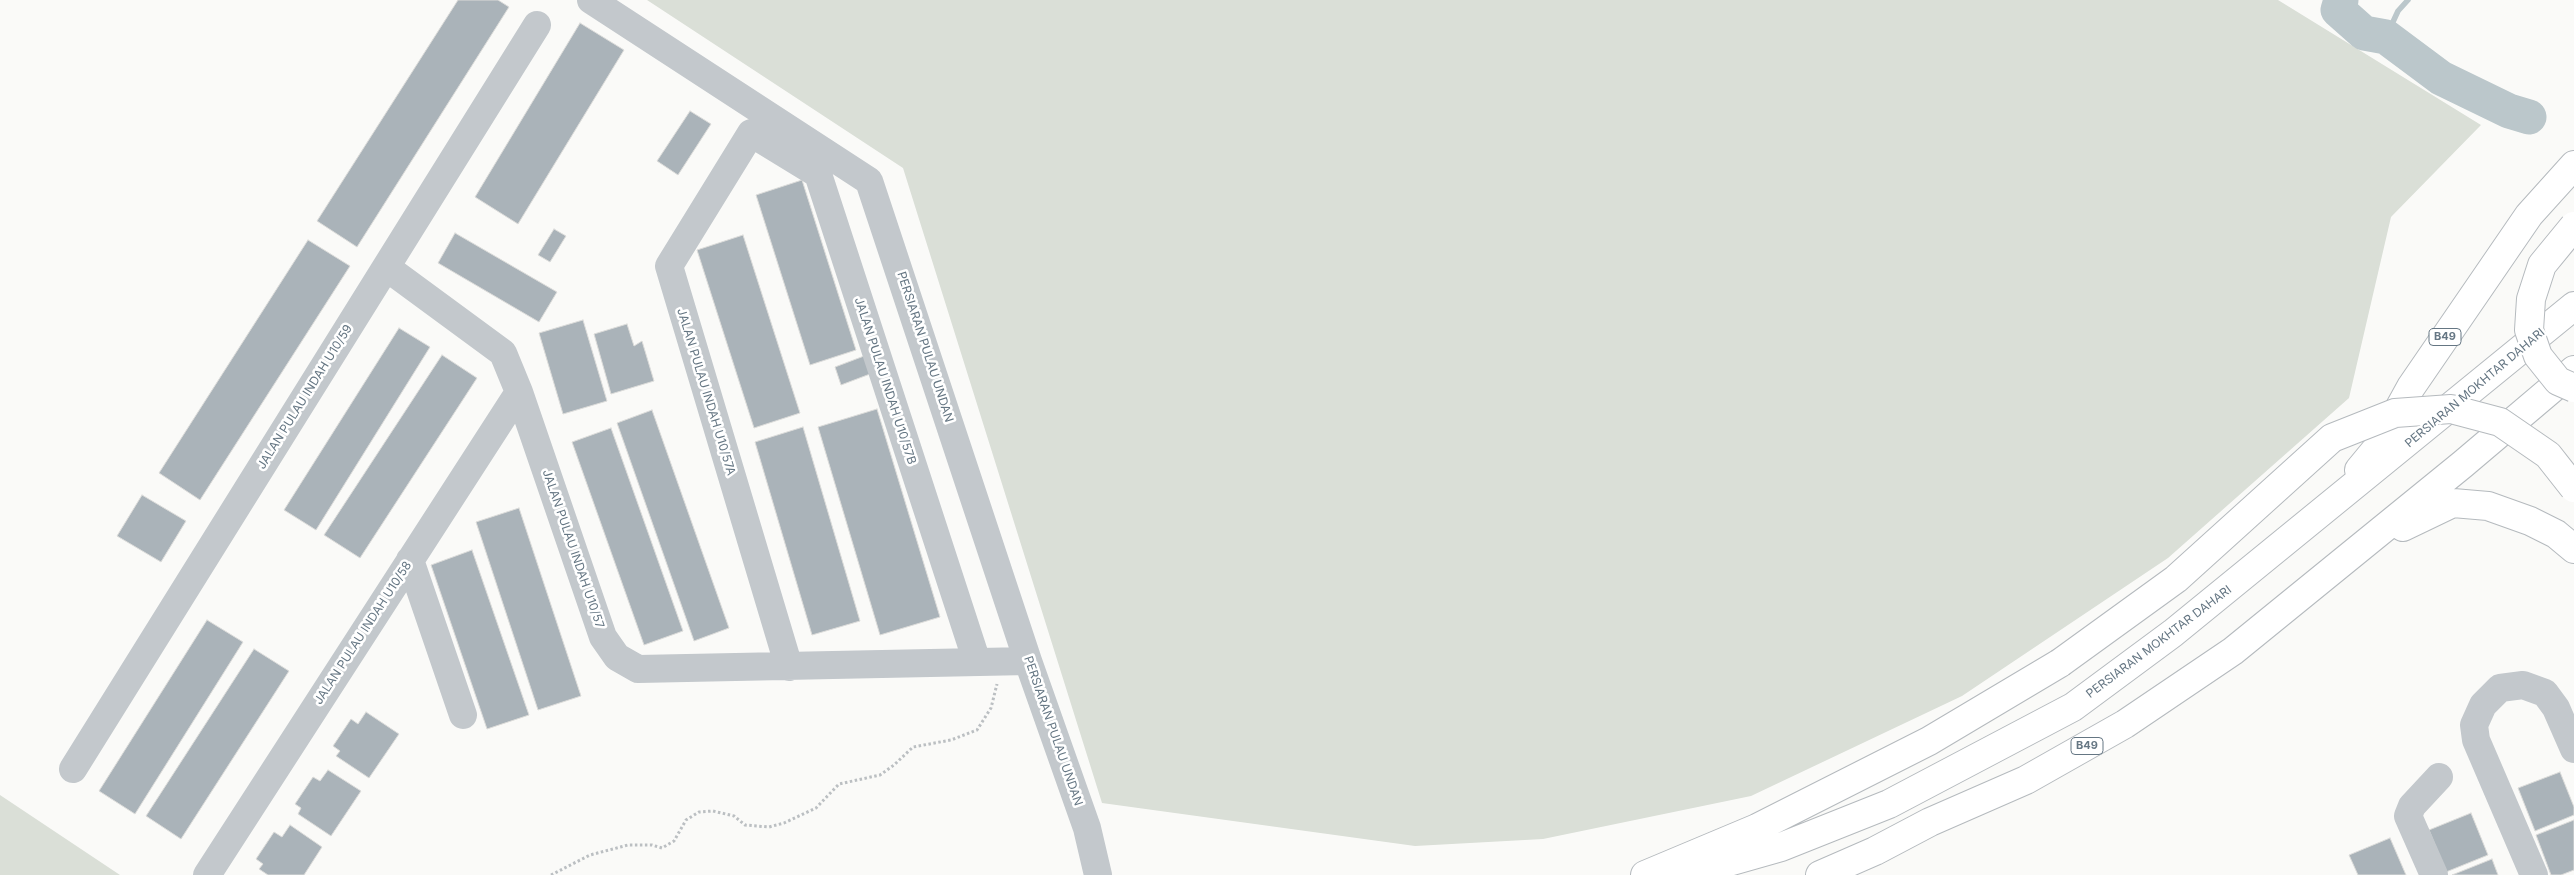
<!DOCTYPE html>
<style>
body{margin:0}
canvas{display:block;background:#fafaf8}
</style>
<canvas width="2574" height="875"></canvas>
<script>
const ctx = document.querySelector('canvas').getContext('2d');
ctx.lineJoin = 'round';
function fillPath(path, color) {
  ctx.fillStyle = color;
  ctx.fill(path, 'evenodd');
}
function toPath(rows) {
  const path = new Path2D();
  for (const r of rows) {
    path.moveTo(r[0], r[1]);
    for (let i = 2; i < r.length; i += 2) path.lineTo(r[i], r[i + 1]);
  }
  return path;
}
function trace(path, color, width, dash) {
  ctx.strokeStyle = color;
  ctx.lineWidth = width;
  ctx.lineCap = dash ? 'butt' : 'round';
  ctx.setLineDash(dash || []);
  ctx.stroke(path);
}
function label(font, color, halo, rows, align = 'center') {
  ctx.font = font + ' Inter,sans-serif';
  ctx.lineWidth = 5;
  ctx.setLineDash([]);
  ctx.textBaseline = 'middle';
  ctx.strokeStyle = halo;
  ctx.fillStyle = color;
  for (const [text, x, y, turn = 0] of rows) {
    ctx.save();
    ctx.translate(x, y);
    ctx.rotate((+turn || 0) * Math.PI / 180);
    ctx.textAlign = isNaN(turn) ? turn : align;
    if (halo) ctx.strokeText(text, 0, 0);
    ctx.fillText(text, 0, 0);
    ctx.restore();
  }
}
fillPath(toPath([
 [647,0,2278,0,2481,125,2391,217,2349,398,2168,558,1962,696,1751,796,1543,839,1415,846,1102,803,903,168],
 [0,795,120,875,0,875]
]), '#dadfd7');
trace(toPath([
 [2386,37,2398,11,2408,0]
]), '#bbc7cb', 5.5);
trace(toPath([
 [2341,0,2338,10,2364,33,2386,37,2441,78,2509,111,2529,117]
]), '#bbc7cb', 35);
const building = toPath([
 [458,0,498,0,509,7,357,247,317,221,458,0],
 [580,23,624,50,518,224,475,197,580,23],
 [690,111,711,124,678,175,657,161,690,111],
 [802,180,856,350,810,365,756,195,802,180],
 [554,229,566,236,550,262,538,255,554,229],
 [455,233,557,292,539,322,438,263,455,233],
 [743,235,800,413,754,428,697,250,743,235],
 [308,240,350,266,200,500,159,473,308,240],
 [583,320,607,401,563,414,539,333,583,320],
 [627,324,634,346,642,341,654,381,611,394,594,334,627,324],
 [399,328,430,347,316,530,284,510,399,328],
 [872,353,878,371,841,385,835,367,872,353],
 [442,355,477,378,360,558,324,535,442,355],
 [877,409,940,617,880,635,818,427,877,409],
 [652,410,729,628,694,641,617,423,652,410],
 [803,427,860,621,812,635,755,442,803,427],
 [611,428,683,631,644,645,572,442,611,428],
 [142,495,186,521,161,562,117,536,142,495],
 [519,508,581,696,538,710,476,522,519,508],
 [472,550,529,715,487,729,431,565,472,550],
 [207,620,243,642,135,814,99,791,207,620],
 [254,649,289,671,181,839,146,816,254,649],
 [366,712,399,734,369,778,336,756,340,751,333,746,351,719,358,724,366,712],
 [328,770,361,791,331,836,298,814,301,808,295,804,313,777,320,781,328,770],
 [2560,772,2574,807,2574,815,2535,831,2518,788,2560,772],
 [2471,813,2488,855,2446,872,2429,830,2471,813],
 [2574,820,2574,870,2561,875,2551,875,2536,835,2574,820],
 [290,825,322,847,304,875,268,875,259,869,263,864,256,859,274,832,282,837,290,825],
 [2390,838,2406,875,2358,875,2349,855,2390,838],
 [2492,859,2498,875,2452,875,2492,859]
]);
fillPath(building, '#aab3b9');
trace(building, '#dcdcda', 1);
const major = toPath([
 [2359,470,2378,447,2411,387,2529,215,2574,165],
 [2403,527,2453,503,2488,506,2530,521,2556,534,2574,549],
 [1645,875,1757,828,1929,741,2060,663],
 [1683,875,1781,847,1889,804,2073,707,2173,633,2574,306],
 [1820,875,1875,851,1930,822,2026,780,2125,724,2233,651,2463,464,2574,370]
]);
trace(major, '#b5babe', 30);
trace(toPath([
 [551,875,590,855,628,845,652,845,662,848,674,841,686,820,699,812,713,811,734,816,745,825,769,827,784,823,816,808,839,784,880,775,894,765,913,747,951,740,977,730,991,708,997,684]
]), '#bbbfc2', 3, [2.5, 2.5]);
trace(toPath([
 [591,0,869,181,1028,661,1087,828,1098,875],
 [386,267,503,353,519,392,603,637,617,657,638,669,1028,661],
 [410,560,463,715],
 [789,667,669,266,751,133,818,174,977,662],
 [73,769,537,25],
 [207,875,519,392],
 [2434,875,2408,816,2412,806,2439,777],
 [2534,875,2476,740,2474,725,2483,705,2500,688,2523,685,2545,693,2556,708,2574,749]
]), '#c3c8cc', 28);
trace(major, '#fff', 28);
const majorBridge = toPath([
 [2574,226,2542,265,2531,299,2529,330,2538,356,2558,381,2574,388],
 [2060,663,2176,579,2332,438,2395,413,2451,409,2500,422,2548,455,2574,488]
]);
trace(majorBridge, '#b5babe', 30, []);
trace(majorBridge, '#fff', 28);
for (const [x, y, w] of [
 [2445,337,32],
 [2087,746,32]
]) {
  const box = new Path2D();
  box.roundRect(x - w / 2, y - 8.5, w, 17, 4);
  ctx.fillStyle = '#fff';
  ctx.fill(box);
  trace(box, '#657683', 1);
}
label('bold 11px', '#657683', null, [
 ["B49",2445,337],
 ["B49",2087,746]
]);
label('12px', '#657683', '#fff', [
 ["PERSIARAN PULAU UNDAN",925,347,72],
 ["JALAN PULAU INDAH U10/57B",885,381,72],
 ["PERSIARAN MOKHTAR DAHARI",2475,388,-40],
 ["JALAN PULAU INDAH U10/57A",706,392,73],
 ["JALAN PULAU INDAH U10/59",305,397,-58],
 ["JALAN PULAU INDAH U10/57",573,549,71],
 ["JALAN PULAU INDAH U10/58",363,633,-57],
 ["PERSIARAN MOKHTAR DAHARI",2159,642,-37],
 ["PERSIARAN PULAU UNDAN",1053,731,71]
]);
</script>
